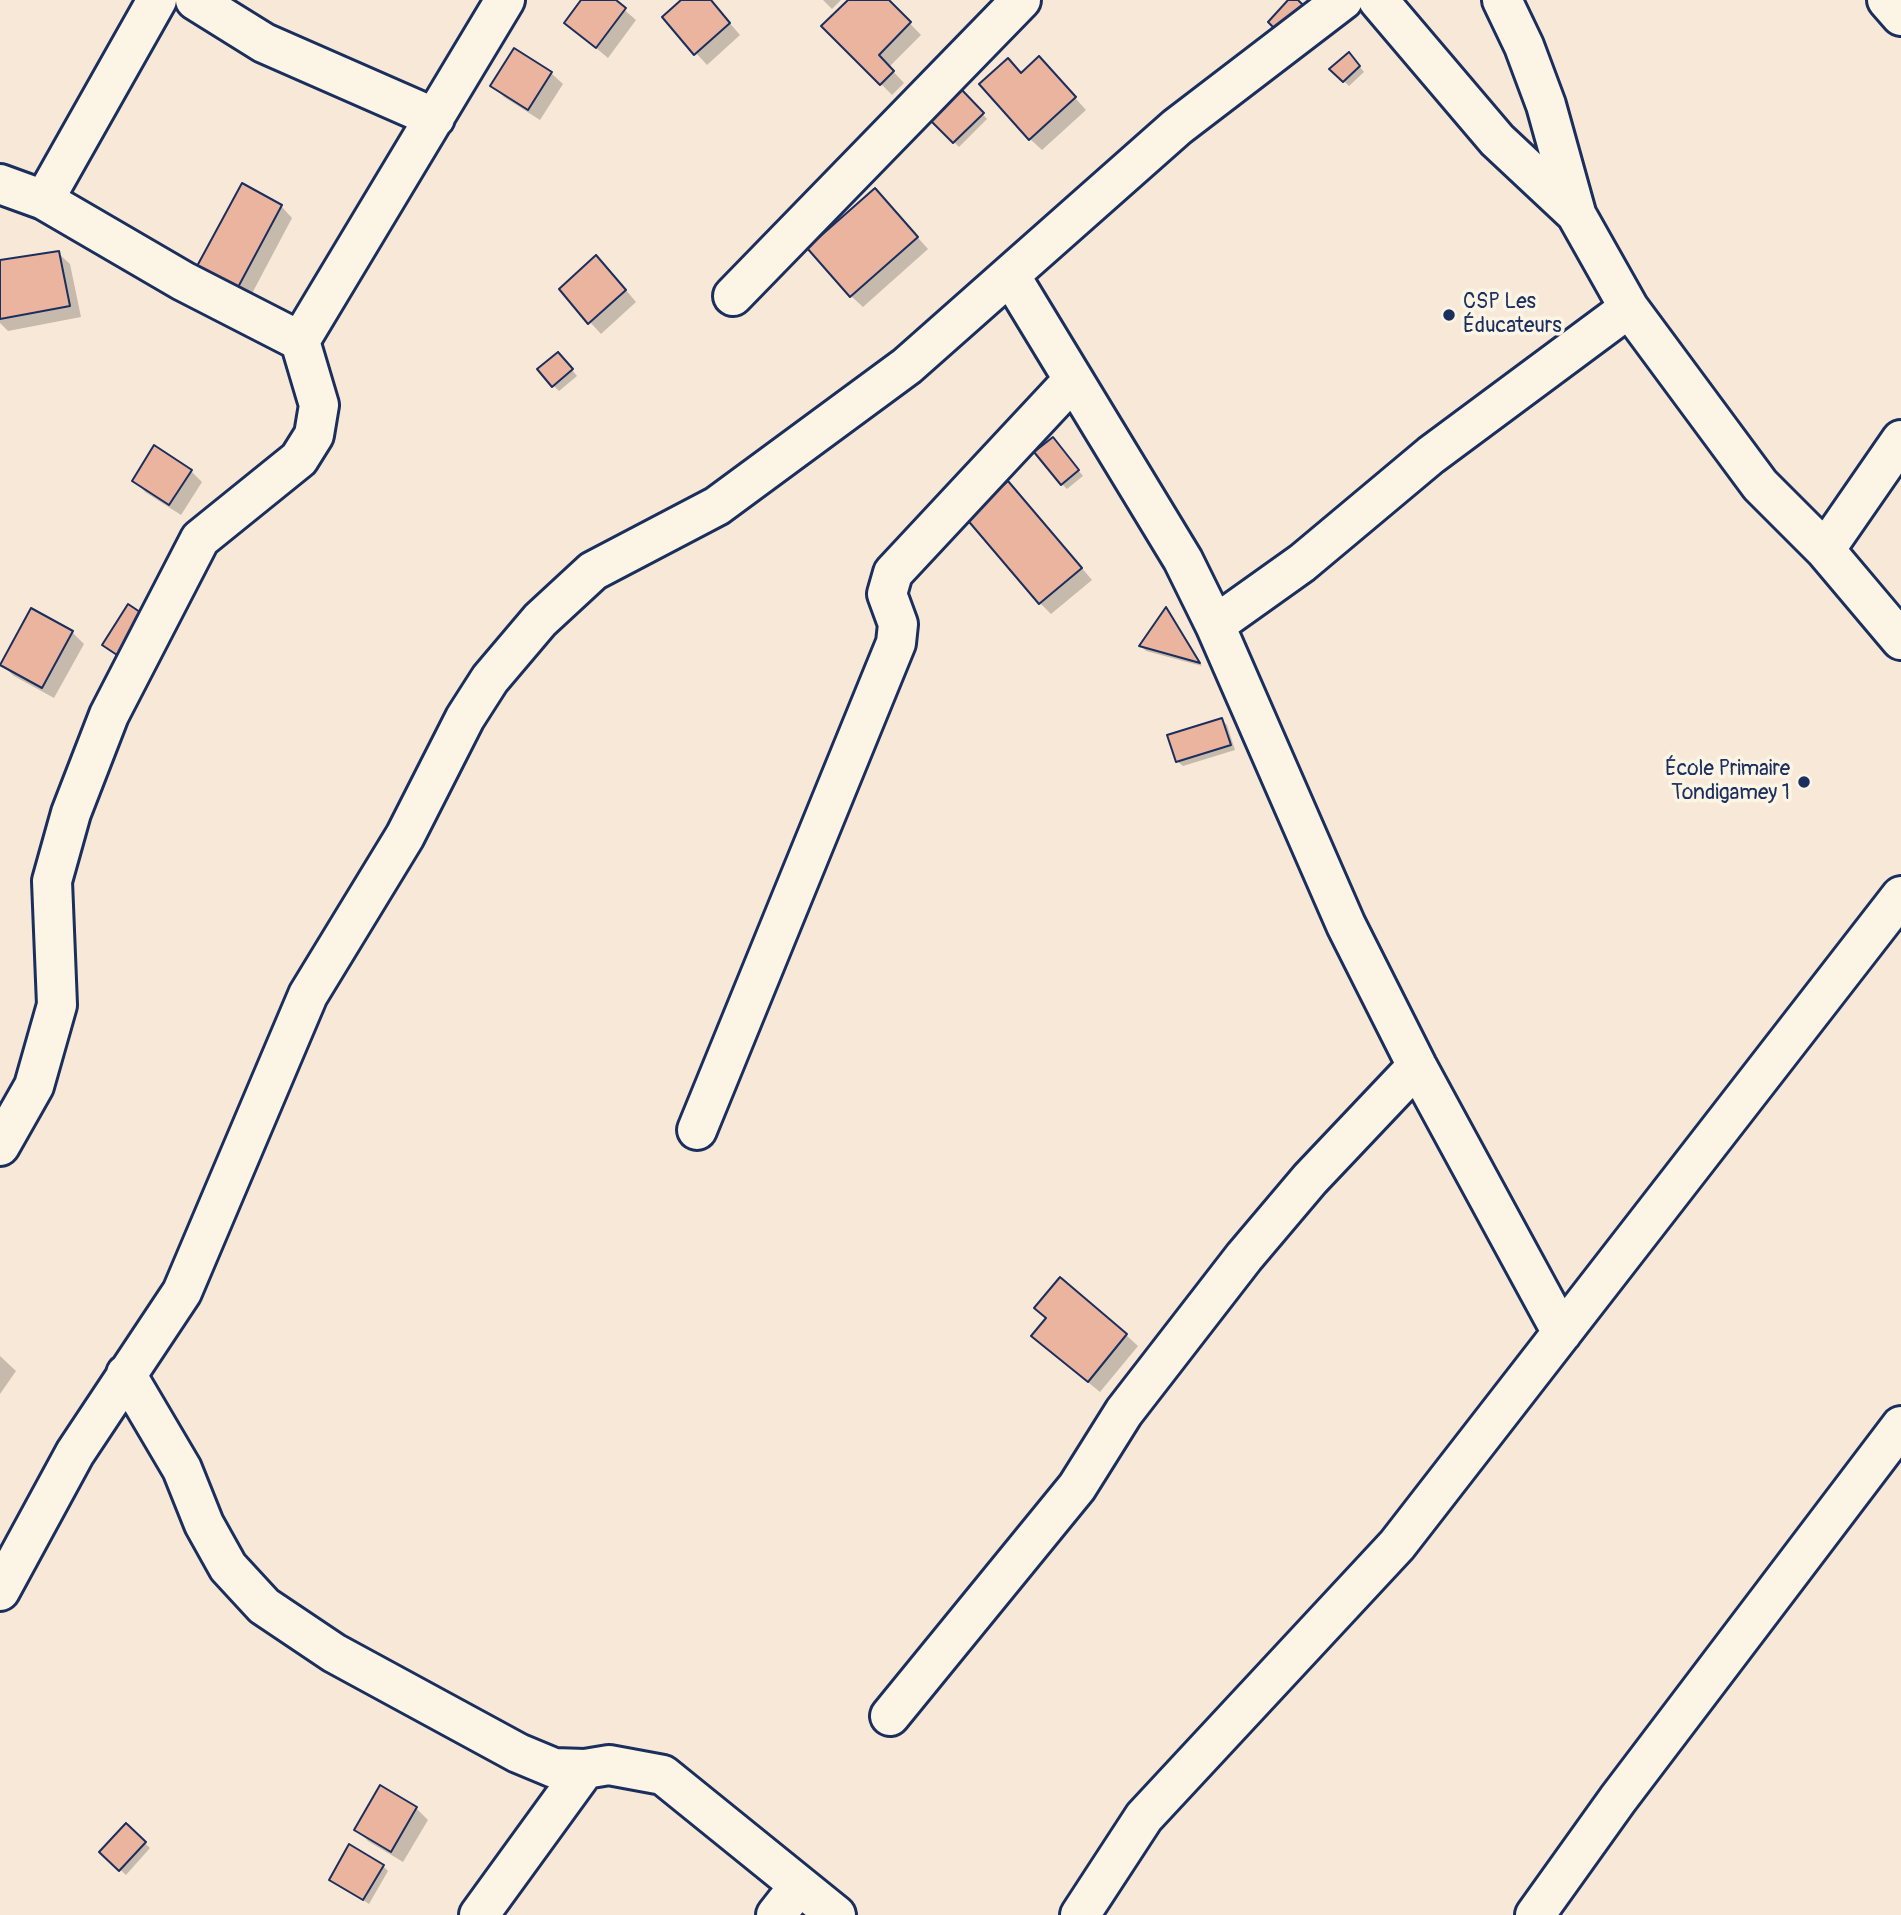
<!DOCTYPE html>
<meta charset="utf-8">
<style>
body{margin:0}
canvas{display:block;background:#f8e8d7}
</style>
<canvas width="1901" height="1915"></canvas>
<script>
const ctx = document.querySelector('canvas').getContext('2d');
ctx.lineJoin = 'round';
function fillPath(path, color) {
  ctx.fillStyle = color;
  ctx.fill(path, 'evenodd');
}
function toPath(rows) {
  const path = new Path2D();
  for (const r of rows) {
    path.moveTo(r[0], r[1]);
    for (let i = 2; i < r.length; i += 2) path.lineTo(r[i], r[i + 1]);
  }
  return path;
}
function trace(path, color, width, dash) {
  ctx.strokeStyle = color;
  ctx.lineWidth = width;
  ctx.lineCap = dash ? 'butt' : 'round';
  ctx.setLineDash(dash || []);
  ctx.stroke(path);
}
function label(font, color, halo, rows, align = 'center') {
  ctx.font = font + ' Pangolin,sans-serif';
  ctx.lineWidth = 7;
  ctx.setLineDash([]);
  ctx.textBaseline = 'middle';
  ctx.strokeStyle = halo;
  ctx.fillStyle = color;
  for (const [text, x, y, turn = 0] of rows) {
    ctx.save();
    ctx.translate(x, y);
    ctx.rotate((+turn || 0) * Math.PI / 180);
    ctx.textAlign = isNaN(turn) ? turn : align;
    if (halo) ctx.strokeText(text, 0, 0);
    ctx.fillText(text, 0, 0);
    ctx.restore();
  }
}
fillPath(toPath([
 [583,0,613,0,636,20,608,58,566,23],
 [684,0,710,0,740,35,707,65,696,53],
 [823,0,841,0,832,9],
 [850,0,887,0,921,35,889,67,904,83,892,95,824,26],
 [1354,59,1364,72,1349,86,1332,70],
 [1050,70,1086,110,1042,150,1030,139,1021,74],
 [551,73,563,84,540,120,504,97,493,85],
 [961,91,987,119,959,147,932,120],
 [886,202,928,249,863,307,851,296],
 [281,206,292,218,248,301,210,279],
 [58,253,70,264,81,317,8,331,0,323,0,262],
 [608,269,636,302,601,334,590,322],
 [563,359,577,376,559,391,554,386],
 [1058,445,1083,476,1067,489,1062,484],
 [191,471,202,482,181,515,145,492,134,480],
 [1019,494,1092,580,1051,614,1040,603],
 [32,610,72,632,84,644,54,698,14,676,2,665],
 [1167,610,1171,615,1202,666,1146,651,1141,646],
 [1222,720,1227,725,1235,750,1183,766,1177,761],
 [1036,1308,1126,1335,1138,1346,1100,1392,1045,1347,1047,1319],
 [0,1356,16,1371,0,1394],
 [381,1787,416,1808,428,1820,403,1862,368,1841,357,1830],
 [126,1825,150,1848,126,1875,101,1852],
 [383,1866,388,1871,369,1904,331,1879]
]), '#0003');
const building = toPath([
 [581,0,616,0,626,8,596,48,564,23,581,0],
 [681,0,711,0,730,23,694,55,662,17,681,0],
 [848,0,889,0,911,22,879,55,894,71,880,85,821,26,848,0],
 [1288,0,1298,0,1305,7,1275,29,1268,22,1288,0],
 [514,48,552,72,528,110,490,86,514,48],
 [1349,52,1360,66,1343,82,1329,69,1349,52],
 [1039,56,1076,97,1029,140,979,84,1008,58,1021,73,1039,56],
 [961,89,984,113,953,143,930,120,961,89],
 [242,183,282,205,236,291,196,268,242,183],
 [875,188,918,237,850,297,807,248,875,188],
 [59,251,70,306,0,319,0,260,59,251],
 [596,255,626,290,588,324,559,289,596,255],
 [558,352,573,369,552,387,537,369,558,352],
 [1053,437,1079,470,1061,485,1034,452,1053,437],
 [154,445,192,470,169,505,132,481,154,445],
 [1008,481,1082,568,1039,604,965,517,1008,481],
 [128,604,149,618,123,659,102,645,128,604],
 [1166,607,1200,663,1139,646,1166,607],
 [31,608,73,631,42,688,0,665,31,608],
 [1222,718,1231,745,1176,762,1167,735,1222,718],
 [1060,1277,1127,1334,1088,1382,1031,1336,1046,1318,1034,1308,1060,1277],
 [380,1785,417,1807,391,1852,354,1830,380,1785],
 [126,1823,146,1842,119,1871,99,1852,126,1823],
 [349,1844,384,1865,363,1900,329,1880,349,1844]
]);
fillPath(building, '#eab49e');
trace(building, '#1b2f5e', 2);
const street = toPath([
 [195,0,264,43,435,118],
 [1378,0,1497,140,1576,214,1629,308,1760,485,1825,550,1901,640],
 [1502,0,1524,46,1546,105,1576,213],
 [1887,0,1901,16],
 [0,184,44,200,183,281,300,341,319,405,314,435,299,459,200,539,109,715,71,813,52,881,57,1005,34,1086,0,1146],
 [44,200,157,0],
 [1010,275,1183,560,1215,625,1346,925,1417,1066,1562,1333],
 [733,296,1021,0],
 [300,341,505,0],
 [1825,550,1901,440],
 [1215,625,1302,563,1431,455,1629,308],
 [697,1130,896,643,898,624,887,594,893,573,1073,380],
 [126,1374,182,1469,204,1524,228,1567,264,1606,334,1653,518,1753,554,1768,585,1769,609,1765,663,1775,836,1915],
 [0,1591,75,1453,182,1292,308,995,405,836,465,718,490,679,540,620,593,571,717,506,907,366,1177,127,1343,0],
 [890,1716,1077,1487,1124,1412,1244,1257,1310,1179,1417,1066],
 [479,1915,585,1769],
 [776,1915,798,1887],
 [1080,1915,1144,1817,1397,1545,1901,896],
 [1535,1915,1618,1799,1901,1426]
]);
trace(street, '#1b2f5e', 44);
trace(street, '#fcf5e5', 38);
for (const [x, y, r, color] of [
 [1449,315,7,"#1b2f5e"],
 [1804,782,7,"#1b2f5e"]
]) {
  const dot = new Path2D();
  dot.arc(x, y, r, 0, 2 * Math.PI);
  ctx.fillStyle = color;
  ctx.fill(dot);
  trace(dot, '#fcf5e5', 2.5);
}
label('21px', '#1b2f5e', '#fcf5e5', [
 ["CSP Les",1463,303],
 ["Éducateurs",1463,327],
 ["École Primaire",1790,770,"right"],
 ["Tondigamey 1",1790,794,"right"]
], 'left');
</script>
